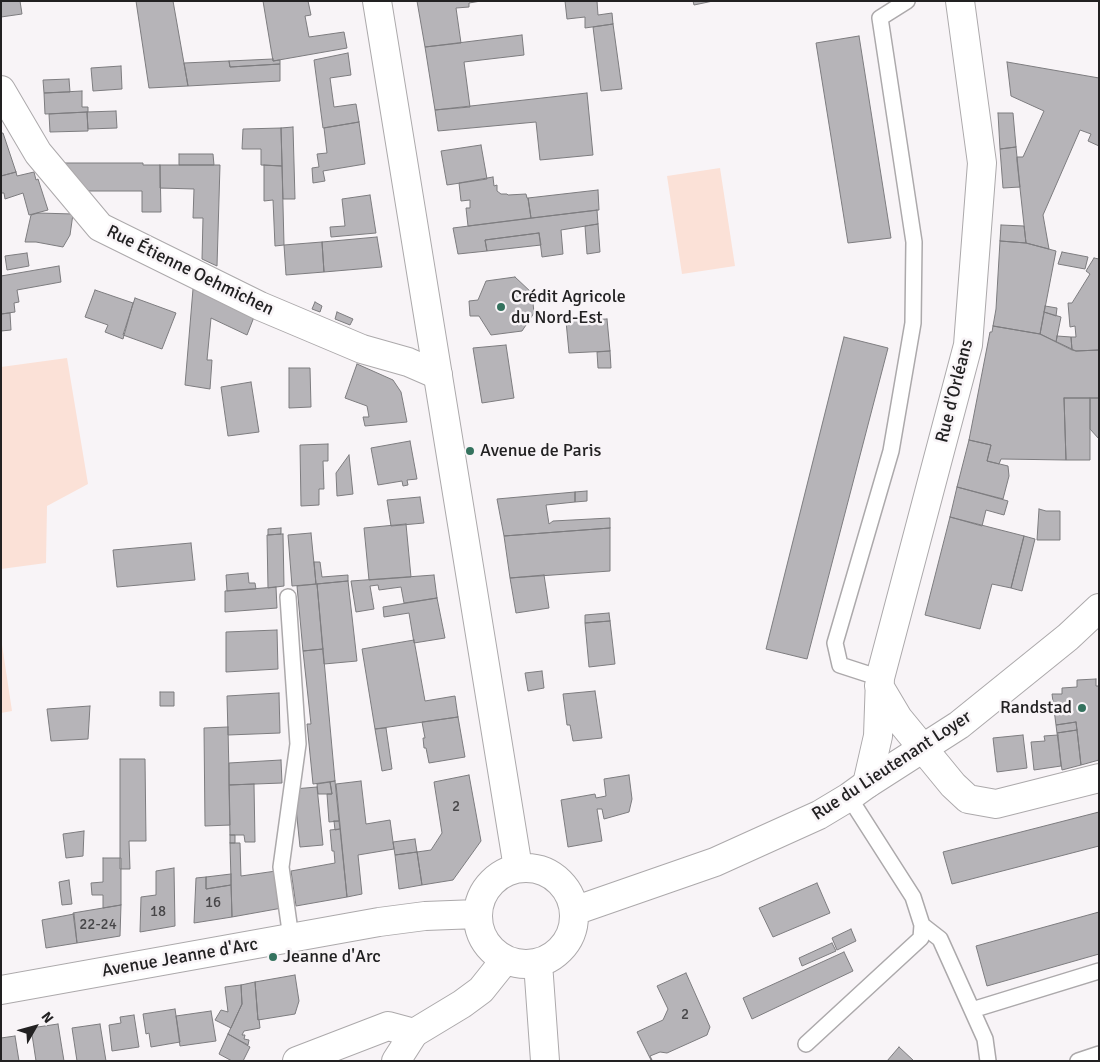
<!DOCTYPE html>
<meta charset="utf-8">
<style>
body{margin:0}
#map{position:relative;width:1100px;height:1062px;overflow:hidden;background:#f8f4f7;font-family:Signika,sans-serif}
canvas{display:block}
.frame{position:absolute;inset:0;border:2px solid #222122;pointer-events:none}
.north{position:absolute;left:10px;top:1002px;width:50px;height:50px;-webkit-text-stroke:4px #f8f4f7;paint-order:stroke;rotate:52deg;font-size:14px;font-weight:700;line-height:20px;text-align:center;color:#222122}
.north::after{content:'';display:block;margin:auto;width:18px;height:22px;background:#222122;clip-path:polygon(50% 0,100% 100%,50% 72%,0 100%)}
</style>
<div id="map">
<canvas width="1100" height="1062"></canvas>
<div class="frame"></div>
<div class="north">N</div>
</div>
<script>
const ctx = document.querySelector('canvas').getContext('2d');
ctx.lineJoin = 'round';
function fillPath(path, color) {
  ctx.fillStyle = color;
  ctx.fill(path, 'evenodd');
}
function toPath(rows) {
  const path = new Path2D();
  for (const r of rows) {
    if (r.length === 3) {
      path.moveTo(r[0] + r[2], r[1]);
      path.arc(r[0], r[1], r[2], 0, 2 * Math.PI);
      continue;
    }
    path.moveTo(r[0], r[1]);
    for (let i = 2; i < r.length; i += 2) path.lineTo(r[i], r[i + 1]);
  }
  return path;
}
function trace(path, color, width, dash) {
  ctx.strokeStyle = color;
  ctx.lineWidth = width;
  ctx.lineCap = dash ? 'butt' : 'round';
  ctx.setLineDash(dash || []);
  ctx.stroke(path);
}
function label(font, color, halo, rows, align = 'center') {
  ctx.font = font + ' Signika,sans-serif';
  ctx.lineWidth = 5;
  ctx.setLineDash([]);
  ctx.textBaseline = 'middle';
  ctx.strokeStyle = halo;
  ctx.fillStyle = color;
  for (const [text, x, y, turn = 0] of rows) {
    ctx.save();
    ctx.translate(x, y);
    ctx.rotate((+turn || 0) * Math.PI / 180);
    ctx.textAlign = isNaN(turn) ? turn : align;
    if (halo) ctx.strokeText(text, 0, 0);
    ctx.fillText(text, 0, 0);
    ctx.restore();
  }
}
fillPath(toPath([
 [720,168,735,266,682,274,667,176],
 [67,358,88,484,47,506,46,563,1,569,1,367],
 [1,638,12,711,1,713]
]), '#fbe1d7');
const building = toPath([
 [1,1,20,1,22,14,1,17,1,1],
 [136,1,173,1,188,86,149,88,136,1],
 [263,1,308,1,311,15,305,16,309,37,344,32,347,48,273,61,263,1],
 [417,1,481,1,469,3,469,7,456,8,461,43,425,47,417,1],
 [565,1,597,1,598,15,612,13,613,24,585,28,585,17,567,19,565,1],
 [693,1,713,1,694,5,693,1],
 [613,24,622,89,601,91,593,27,613,24],
 [522,35,524,55,464,62,470,107,435,110,425,47,522,35],
 [859,36,891,238,848,243,816,43,859,36],
 [348,53,351,75,330,78,334,107,356,104,359,122,323,128,314,60,348,53],
 [273,59,273,61,280,60,280,64,230,67,229,61,273,59],
 [229,61,230,67,280,64,280,81,188,86,184,63,229,61],
 [1007,62,1099,78,1099,146,1088,141,1091,134,1080,130,1043,215,1049,249,1026,243,1017,161,1017,157,1023,157,1044,111,1011,96,1007,62],
 [121,66,122,89,93,91,91,68,121,66],
 [69,79,70,92,44,93,43,80,69,79],
 [82,91,82,107,88,107,88,112,45,114,44,93,82,91],
 [587,93,593,155,540,160,536,122,438,131,435,110,587,93],
 [116,111,117,128,88,129,87,112,116,111],
 [87,112,88,131,50,132,49,114,87,112],
 [998,113,1013,113,1016,147,1000,149,998,113],
 [359,122,365,164,323,171,325,181,313,183,312,168,319,167,317,154,327,153,324,128,359,122],
 [293,127,295,199,283,199,281,128,293,127],
 [281,128,282,166,261,165,261,149,242,149,243,129,281,128],
 [1,133,3,133,16,172,1,176,1,133],
 [481,145,487,179,447,185,441,151,481,145],
 [1016,147,1020,187,1003,188,1000,149,1016,147],
 [179,154,213,154,214,165,179,165,179,154],
 [61,163,143,163,143,165,160,165,161,212,142,212,142,191,81,191,61,163],
 [160,165,220,165,217,266,202,259,203,218,193,218,194,189,160,188,160,165],
 [264,165,282,166,284,245,275,246,273,200,264,201,264,165],
 [16,172,17,176,34,172,36,180,38,179,48,210,29,215,23,193,5,199,4,193,1,193,1,176,16,172],
 [493,177,494,186,497,185,497,191,501,194,507,194,508,195,526,194,527,198,528,198,531,218,468,226,466,208,470,208,470,200,461,201,459,183,493,177],
 [598,190,599,210,531,218,528,198,598,190],
 [370,195,376,233,331,237,330,227,345,226,342,199,370,195],
 [597,210,598,224,561,230,563,254,542,257,539,233,485,240,487,251,458,254,453,228,597,210],
 [38,213,73,214,70,235,63,247,36,242,25,242,31,215,38,213],
 [598,224,600,252,587,254,585,226,598,224],
 [1001,225,1024,226,1026,243,1000,241,1001,225],
 [539,233,541,245,487,251,485,240,539,233],
 [377,237,382,267,324,272,322,242,377,237],
 [1000,241,1026,243,1056,251,1040,334,993,326,996,309,1000,241],
 [322,242,324,272,286,275,284,245,322,242],
 [1062,252,1088,257,1085,269,1058,264,1062,252],
 [27,253,29,266,7,270,5,256,27,253],
 [1094,258,1099,259,1099,350,1076,351,1072,350,1071,337,1076,337,1075,326,1070,327,1068,303,1072,303,1090,274,1086,271,1094,258],
 [59,266,61,282,17,290,19,302,14,303,15,312,1,314,1,276,59,266],
 [515,277,532,293,534,313,522,331,491,335,479,316,470,316,469,301,478,300,486,281,515,277],
 [193,289,254,317,247,335,211,318,207,360,212,360,210,389,185,385,193,289],
 [95,290,133,303,123,339,105,332,108,325,85,317,95,290],
 [135,298,176,313,162,349,123,335,135,298],
 [315,302,322,306,320,312,312,309,315,302],
 [1045,306,1057,308,1056,316,1044,312,1045,306],
 [337,312,353,319,350,325,335,319,337,312],
 [1044,312,1061,317,1056,342,1040,334,1044,312],
 [10,313,11,330,1,331,1,314,10,313],
 [607,319,610,351,569,353,566,321,607,319],
 [993,326,1040,334,1076,351,1099,350,1099,398,1064,398,1066,460,1001,459,999,464,987,461,991,445,969,440,990,332,992,332,993,326],
 [1057,336,1071,337,1072,350,1056,342,1057,336],
 [844,337,888,348,807,659,766,649,844,337],
 [506,345,514,398,482,403,473,348,506,345],
 [610,351,611,368,598,368,597,352,610,351],
 [357,364,393,380,401,392,407,422,365,426,363,417,369,417,367,406,345,398,357,364],
 [289,368,310,368,311,407,289,408,289,368],
 [251,382,259,432,228,436,221,387,251,382],
 [1064,398,1090,398,1090,460,1066,460,1064,398],
 [1090,398,1099,398,1099,439,1090,429,1090,398],
 [969,440,991,445,987,461,1008,466,1009,476,1003,499,957,487,969,440],
 [410,441,417,479,407,480,408,485,403,486,402,481,378,485,371,448,410,441],
 [328,444,328,461,323,461,324,489,319,489,319,505,301,506,300,445,328,444],
 [349,455,353,494,337,496,336,473,349,455],
 [957,487,1008,501,1004,515,986,510,982,526,950,517,957,487],
 [587,491,587,501,575,502,575,492,587,491],
 [575,492,575,502,546,505,549,524,553,521,610,518,610,528,504,536,497,499,575,492],
 [420,497,424,523,391,526,387,500,420,497],
 [1039,509,1046,511,1060,511,1060,540,1037,540,1039,509],
 [950,517,1024,536,1011,588,992,584,980,629,925,615,950,517],
 [406,524,411,577,369,580,364,528,406,524],
 [281,528,281,534,268,535,268,529,281,528],
 [610,528,610,571,510,578,504,536,610,528],
 [311,533,316,584,292,586,288,535,311,533],
 [283,534,284,586,268,588,267,535,283,534],
 [1024,536,1035,539,1022,591,1011,588,1024,536],
 [191,543,195,580,117,587,113,550,191,543],
 [314,562,320,562,322,577,348,575,348,581,316,584,314,562],
 [248,573,249,583,255,583,256,589,227,591,226,575,248,573],
 [434,575,437,598,404,603,401,587,379,590,378,585,370,586,374,609,356,612,351,581,434,575],
 [544,575,549,608,516,613,510,578,544,575],
 [348,581,357,661,324,664,317,584,348,581],
 [317,584,323,649,303,651,297,586,317,584],
 [276,587,277,608,225,612,225,591,276,587],
 [437,598,445,638,414,643,409,613,384,617,383,607,437,598],
 [609,613,610,621,585,623,585,615,609,613],
 [610,621,615,664,589,667,585,623,610,621],
 [277,630,278,669,226,672,226,632,277,630],
 [414,640,425,701,455,696,458,717,375,729,362,649,414,640],
 [323,649,335,781,313,784,307,724,311,724,303,651,323,649],
 [542,671,544,688,528,691,525,673,542,671],
 [1096,679,1096,686,1099,686,1099,760,1081,765,1076,722,1056,725,1052,694,1062,694,1062,688,1077,687,1077,680,1096,679],
 [595,691,602,738,573,741,570,725,567,725,563,694,595,691],
 [160,692,174,692,174,706,160,706,160,692],
 [279,693,280,733,228,735,227,696,279,693],
 [90,706,88,739,51,741,47,709,90,706],
 [458,717,465,757,429,763,426,748,424,748,423,738,425,738,422,722,458,717],
 [1076,722,1077,730,1057,733,1056,725,1076,722],
 [228,727,230,825,205,826,204,728,228,727],
 [386,728,392,769,382,771,375,729,386,728],
 [1077,730,1081,765,1062,770,1057,733,1077,730],
 [1023,735,1027,768,997,772,993,738,1023,735],
 [1058,735,1061,766,1034,770,1031,742,1045,741,1044,736,1058,735],
 [120,759,145,759,146,841,129,841,130,869,120,869,120,759],
 [281,760,282,783,229,785,229,763,281,760],
 [469,775,481,841,453,880,422,885,417,852,431,850,442,833,434,782,469,775],
 [629,775,632,799,629,812,604,819,602,809,597,809,602,841,568,847,561,800,595,794,596,798,606,796,604,779,629,775],
 [335,781,339,821,329,822,327,794,332,794,330,782,335,781],
 [361,781,366,824,390,820,394,849,358,855,362,894,347,897,336,784,361,781],
 [330,782,332,794,318,794,317,784,330,782],
 [254,784,255,842,245,842,244,835,230,835,229,785,254,784],
 [317,787,323,845,300,847,294,789,317,787],
 [1099,812,1099,846,952,884,943,852,1099,812],
 [334,821,339,821,340,829,335,830,334,821],
 [340,829,347,897,296,906,291,871,335,863,334,851,332,851,330,830,340,829],
 [84,831,83,856,66,858,63,834,84,831],
 [230,835,235,835,235,843,230,843,230,835],
 [415,839,417,852,395,855,393,842,415,839],
 [230,843,240,843,241,876,276,871,282,908,232,917,230,843],
 [417,852,422,885,399,889,395,855,417,852],
 [103,858,121,858,121,905,103,908,103,895,92,895,91,883,103,882,103,858],
 [174,868,175,926,140,932,141,897,156,895,156,871,174,868],
 [231,874,231,885,206,889,206,877,231,874],
 [206,877,206,889,231,885,232,917,194,923,196,878,206,877],
 [69,880,72,904,62,905,59,882,69,880],
 [817,883,830,913,773,937,759,908,817,883],
 [121,905,120,936,77,943,73,913,121,905],
 [1099,912,1099,954,987,986,976,946,1099,912],
 [74,914,77,943,46,948,42,920,74,914],
 [851,929,856,941,837,950,832,938,851,929],
 [832,943,836,951,802,966,799,958,832,943],
 [844,952,853,971,752,1019,743,998,844,952],
 [686,973,710,1027,707,1035,667,1053,660,1052,650,1056,652,1060,651,1060,637,1032,663,1020,668,1009,657,986,686,973],
 [295,975,299,1001,295,1014,258,1020,255,982,295,975],
 [255,982,258,1020,259,1019,260,1028,244,1031,242,1035,245,1035,244,1039,249,1040,248,1045,228,1034,242,1004,241,985,255,982],
 [241,985,242,1004,231,1028,215,1020,221,1010,228,1012,225,987,241,985],
 [175,1009,180,1042,151,1047,149,1033,146,1034,143,1014,175,1009],
 [211,1011,216,1041,180,1046,176,1016,211,1011],
 [134,1015,139,1047,112,1051,109,1025,121,1023,120,1017,134,1015],
 [58,1024,64,1061,36,1061,31,1028,58,1024],
 [100,1024,106,1061,77,1061,72,1028,100,1024],
 [228,1034,250,1047,243,1061,232,1061,219,1054,228,1034],
 [15,1036,19,1061,1,1061,1,1038,15,1036],
 [899,1047,914,1061,887,1061,899,1047]
]);
fillPath(building, '#b6b4b8');
trace(building, '#7d7c7f', 1);
const lane = toPath([
 [288,597,298,744,281,867,291,938],
 [880,678,840,665,835,643,891,451,913,323,914,242,880,18,907,1],
 [922,925,940,939,985,1039,988,1061],
 [972,1010,1099,971],
 [806,1044,921,938,922,925,913,897,849,797],
 [1078,1061,1099,1054]
]);
const street = toPath([
 [1,90,38,153,100,227,260,306,362,349,408,362,438,375],
 [879,686,898,718,953,785,968,799,996,804,1099,778],
 [867,784,878,736,880,678,968,345,982,163,960,1],
 [297,1061,388,1026,414,1033]
]);
const secondary = toPath([
 [377,1,518,868],
 [526,916,48],
 [574,911,715,862,819,815,849,797,867,784,959,725,1068,637,1099,608],
 [538,963,545,1061],
 [1,990,379,922,425,916,477,914],
 [396,1061,414,1033,462,1004,481,990,505,960]
]);
trace(lane, '#aca9ab', 18);
trace(street, '#aca9ab', 30);
trace(secondary, '#aca9ab', 30);
trace(lane, '#fff', 15);
trace(street, '#fff', 28);
trace(secondary, '#fff', 28);
for (const [x, y, r, color] of [
 [501,307,5,"#34725e"],
 [470,451,5,"#34725e"],
 [1082,708,5,"#34725e"],
 [273,957,5,"#34725e"]
]) {
  const dot = new Path2D();
  dot.arc(x, y, r, 0, 2 * Math.PI);
  ctx.fillStyle = color;
  ctx.fill(dot);
  trace(dot, '#f8f4f7', 2);
}
label('15px', '#474648', null, [
 ["2",456,807],
 ["16",213,903],
 ["18",158,912],
 ["22-24",98,925],
 ["2",685,1015]
]);
label('18px', '#222122', '#f8f4f7', [
 ["Rue Étienne Oehmichen",190,271,26],
 ["Rue d'Orléans",955,391,-76],
 ["Rue du Lieutenant Loyer",892,766,-33],
 ["Avenue Jeanne d'Arc",180,958,-10]
]);
label('18px', '#222122', '#f8f4f7', [
 ["Crédit Agricole",511,297],
 ["du Nord-Est",511,318],
 ["Avenue de Paris",480,451],
 ["Randstad",1072,708,"right"],
 ["Jeanne d'Arc",283,957]
], 'left');
</script>
